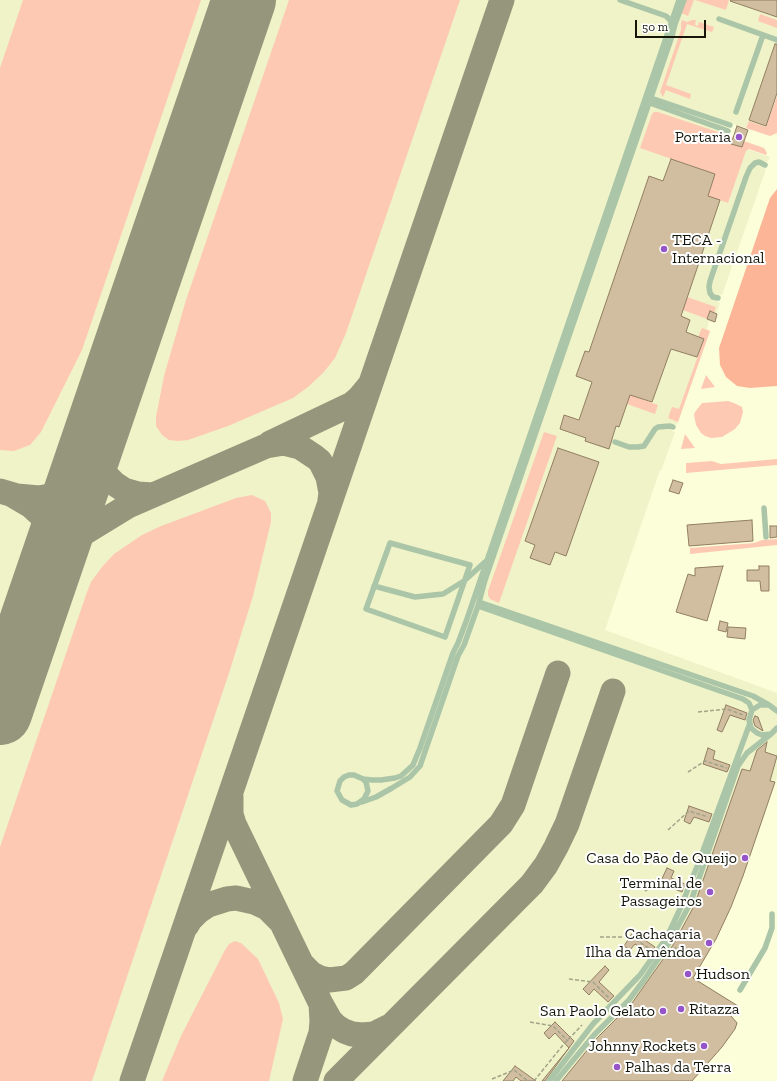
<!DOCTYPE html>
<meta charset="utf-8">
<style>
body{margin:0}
#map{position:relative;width:777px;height:1081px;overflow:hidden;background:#fcfeda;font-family:"Zilla Slab",serif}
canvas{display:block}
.scale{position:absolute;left:635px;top:20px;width:71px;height:18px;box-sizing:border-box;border:2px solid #151609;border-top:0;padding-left:5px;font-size:12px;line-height:14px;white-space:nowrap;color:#151609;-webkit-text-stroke:3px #fff;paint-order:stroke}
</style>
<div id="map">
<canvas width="777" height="1081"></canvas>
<div class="scale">50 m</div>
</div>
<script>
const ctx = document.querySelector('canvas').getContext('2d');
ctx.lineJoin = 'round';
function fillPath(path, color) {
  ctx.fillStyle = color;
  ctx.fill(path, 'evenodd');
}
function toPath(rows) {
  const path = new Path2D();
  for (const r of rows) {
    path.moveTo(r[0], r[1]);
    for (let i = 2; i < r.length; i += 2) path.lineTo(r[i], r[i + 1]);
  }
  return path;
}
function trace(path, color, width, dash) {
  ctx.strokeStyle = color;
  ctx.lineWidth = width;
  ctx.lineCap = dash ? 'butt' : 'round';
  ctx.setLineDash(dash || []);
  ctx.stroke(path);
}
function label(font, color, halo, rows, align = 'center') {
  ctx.font = font + ' "Zilla Slab",serif';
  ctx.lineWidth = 4;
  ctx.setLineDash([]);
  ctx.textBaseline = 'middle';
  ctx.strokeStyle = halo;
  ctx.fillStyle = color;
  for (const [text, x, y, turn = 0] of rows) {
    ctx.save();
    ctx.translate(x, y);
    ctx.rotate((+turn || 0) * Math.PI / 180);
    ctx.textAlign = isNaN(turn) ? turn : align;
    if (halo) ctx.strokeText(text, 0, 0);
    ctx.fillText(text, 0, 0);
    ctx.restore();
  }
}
fillPath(toPath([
 [0,0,777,0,777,133,770,136,731,123,724,141,770,157,768,162,766,161,764,168,766,169,722,295,719,295,717,302,720,303,714,323,709,321,707,329,710,331,677,425,675,424,672,431,675,432,661,471,660,470,605,630,777,693,777,777,743,876,731,907,716,939,693,978,738,1006,731,1015,738,1023,735,1029,722,1047,692,1081,0,1081]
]), '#f0f3c7');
fillPath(toPath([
 [23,0,201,0,82,350,41,432,30,445,14,451,0,450,0,68],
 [289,0,460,0,346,333,335,358,323,373,308,387,293,398,228,426,188,440,178,441,169,440,162,435,156,426,156,417,164,376,186,300],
 [686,0,694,0,688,16,681,13],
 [695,0,729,0,726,10],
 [760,14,777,20,777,28,758,21],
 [682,20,687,22,692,20,696,20,695,25,698,26,699,22,714,27,712,32,687,24,666,85,691,94,690,99,666,90,663,97,660,92,681,30,681,23],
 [777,96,777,133,770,136,746,128,749,121,766,127],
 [654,112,658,112,733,137,731,144,744,141,764,148,767,153,766,155,749,149,746,151,728,203,708,196,715,174,640,148,652,114],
 [687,297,716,307,714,313,710,311,707,319,683,310],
 [702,328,710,331,678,422,668,418,672,407,679,409,704,339,698,337],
 [706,375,715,387,701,389],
 [630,395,658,405,655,414,627,404],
 [728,401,734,403,742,407,743,412,740,423,735,429,722,437,711,438,705,436,701,433,696,425,694,415,695,412,702,403],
 [544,432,557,436,499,603,490,599,488,595,488,591],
 [685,434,695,448,681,449],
 [777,459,777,465,686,473,686,463,712,461,721,464],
 [252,495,265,501,271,513,271,522,253,596,230,670,92,1081,0,1081,0,847,87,592,91,582,102,567,114,554,142,535,161,526,236,498],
 [777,539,777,545,690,554,690,548,754,543,762,540],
 [235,941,241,943,258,959,279,1003,283,1019,269,1081,162,1081,181,1036,225,950,229,944]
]), '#fdc9b2');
fillPath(toPath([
 [777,189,777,386,750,388,737,386,726,377,720,365,719,348,770,198]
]), '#fcb697');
trace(toPath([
 [97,435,96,451,102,469,107,476,115,484,124,490,138,494,152,495],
 [270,443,352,404,359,398,369,386],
 [0,491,17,496,39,498,55,495,65,489,72,483,83,469,99,425],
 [14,496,31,506,43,517,47,524,52,539,53,547,50,567],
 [50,567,64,549,74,539,128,506,266,446,284,443,300,447,315,457,320,461,328,477,331,493,330,500],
 [231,797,231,814,234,824,321,1004,322,1021,321,1033,305,1081],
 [187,925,190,920,199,911,208,905,227,899,236,898,254,902,267,908,280,921],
 [302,964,312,974,320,978,329,980,346,978,354,973,501,824,513,805,558,673],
 [321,1004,330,1020,336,1026,344,1031,352,1034,362,1035,374,1034,388,1027],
 [132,1081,502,0],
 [336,1081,532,884,546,865,556,847,567,824,613,691]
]), '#95967c', 25);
trace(toPath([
 [0,713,244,0]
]), '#95967c', 64);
const building = toPath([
 [731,0,777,0,777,17,730,1,731,0],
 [775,44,777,44,777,93,766,126,749,120,775,44],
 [737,126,748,130,742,147,731,144,737,126],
 [671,159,715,174,708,196,720,200,681,316,690,320,686,332,704,339,697,357,671,349,652,402,630,395,619,427,616,426,609,449,585,441,586,438,560,429,564,415,579,420,592,382,576,376,585,351,589,352,649,176,663,181,671,159],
 [710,311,717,314,715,322,707,319,710,311],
 [558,448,599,462,566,556,555,552,550,565,530,558,535,545,525,541,558,448],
 [673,480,683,483,679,494,669,491,673,480],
 [752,520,753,541,689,546,687,525,752,520],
 [770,526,777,526,777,537,770,538,770,526],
 [723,566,707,621,676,612,688,574,695,576,695,568,723,566],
 [759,566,769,566,769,591,761,591,760,581,747,581,747,570,759,570,759,566],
 [720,621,728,623,726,632,718,630,720,621],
 [728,627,746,628,745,639,727,637,728,627],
 [726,705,747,713,745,720,730,715,722,732,717,730,726,705],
 [755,716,758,717,763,731,755,726,753,720,755,716],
 [767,742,765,752,777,756,770,781,775,782,743,876,731,907,716,939,693,978,738,1006,731,1016,737,1023,735,1029,722,1047,692,1081,562,1081,597,1038,632,1003,673,945,694,906,742,769,750,771,757,750,767,742],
 [708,748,715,751,713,759,730,765,727,772,703,764,708,748],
 [689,806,712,814,709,822,694,817,690,824,684,821,689,806],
 [667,868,674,871,671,878,685,884,682,892,660,883,667,868],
 [633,932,655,947,650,954,635,944,630,950,624,946,633,932],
 [605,966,609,970,599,982,614,996,608,1002,594,989,589,995,583,989,605,966],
 [555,1022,574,1041,545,1081,542,1081,569,1048,555,1033,549,1039,544,1033,555,1022],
 [515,1066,536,1081,521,1081,516,1077,513,1081,503,1081,515,1066]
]);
fillPath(building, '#d1bd9f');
trace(building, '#927f62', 1);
trace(toPath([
 [698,712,727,709,743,715],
 [688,772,705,761,727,768],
 [668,830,689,811,708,817],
 [645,891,663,880,681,887],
 [600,937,632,937,650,949],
 [668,960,676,947],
 [569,979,593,982,609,998],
 [530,1022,553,1026,568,1041],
 [492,1079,514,1070,528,1081],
 [534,1081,563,1045,582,1025]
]), '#a2a489', 1.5, [4, 2]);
trace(toPath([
 [620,0,666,16,671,21],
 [719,19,777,40],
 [651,98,730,125],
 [650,103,728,131],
 [736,112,763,35],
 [718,298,713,297,710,293,709,287,710,281,746,177,750,168,755,163,759,162,765,165],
 [615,442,629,447,638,447,644,446,655,429,658,427,670,426,673,427],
 [764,508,766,537],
 [390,543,470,565,445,637,366,609,390,543],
 [374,586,415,597,443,594,464,581,485,562],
 [479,602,753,696,769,705],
 [478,606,743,699,749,703,752,710],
 [777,711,769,705,760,705,752,710,749,720,751,728,757,733,762,735,771,734,777,728],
 [363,779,366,782,368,791,364,799,357,804,351,805,342,800,337,791,340,781,344,777,349,775,354,775,363,779,372,780,381,780,395,778,401,776,413,765,420,748,453,653,458,643,467,619,679,0],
 [362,802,376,797,392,788,410,777,420,766,458,656,464,645,478,606,485,580,672,36,675,24,684,0],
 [740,990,765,948,772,928,772,914],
 [549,1081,593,1024,640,975,667,937,680,909,700,859,750,723],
 [556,1081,594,1035,629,1000,644,980,669,943,690,904,738,766,747,753,771,734]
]), '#aac5a7', 5.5);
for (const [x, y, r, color] of [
 [739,137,4,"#9554c9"],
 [664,249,4,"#9554c9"],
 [745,858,4,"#9554c9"],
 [710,892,4,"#9554c9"],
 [709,943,4,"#9554c9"],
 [688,974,4,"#9554c9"],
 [681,1009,4,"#9554c9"],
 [663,1011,4,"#9554c9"],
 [704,1046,4,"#9554c9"],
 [617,1067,4,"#9554c9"]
]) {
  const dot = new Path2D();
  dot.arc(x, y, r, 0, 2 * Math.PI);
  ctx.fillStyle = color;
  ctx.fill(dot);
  trace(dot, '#fff', 1.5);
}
label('16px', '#151609', '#fff', [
 ["Portaria",731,137],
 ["TECA -",672,240,"left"],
 ["Internacional",672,258,"left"],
 ["Casa do Pão de Queijo",737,858],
 ["Terminal de",702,883],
 ["Passageiros",702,901],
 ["Cachaçaria",701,934],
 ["Ilha da Amêndoa",701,952],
 ["Hudson",696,974,"left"],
 ["Ritazza",689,1009,"left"],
 ["San Paolo Gelato",655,1011],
 ["Johnny Rockets",696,1046],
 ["Palhas da Terra",625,1067,"left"]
], 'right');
</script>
